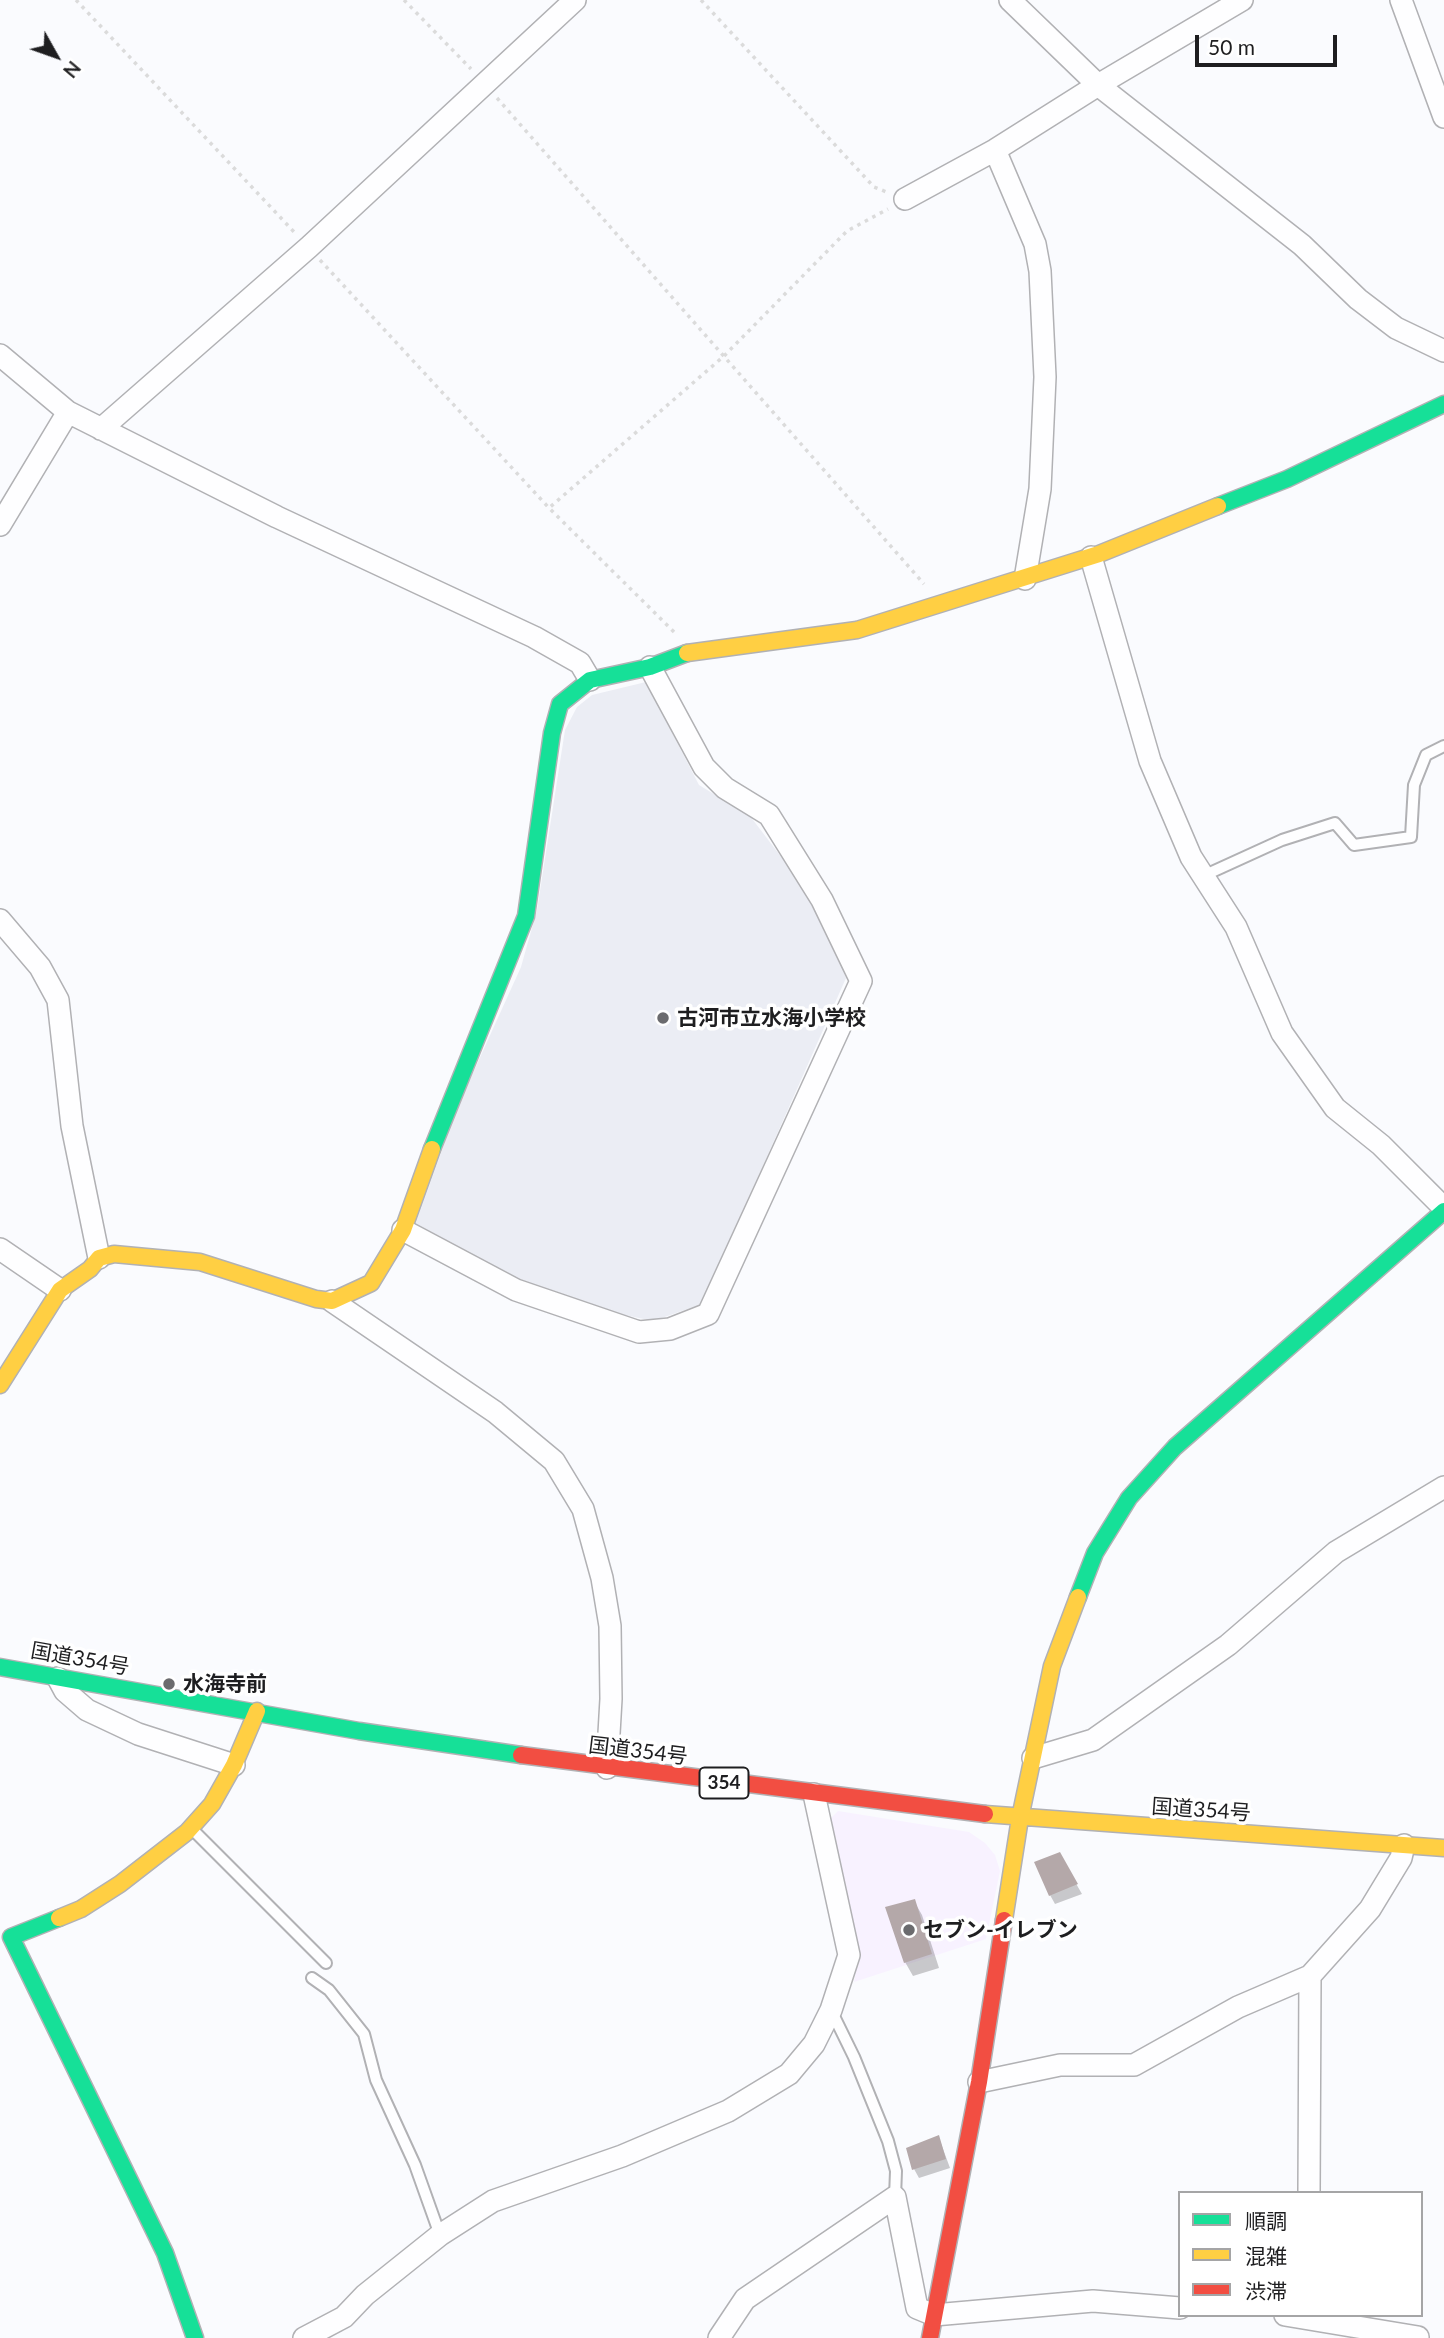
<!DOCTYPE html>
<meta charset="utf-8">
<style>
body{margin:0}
#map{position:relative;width:1444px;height:2338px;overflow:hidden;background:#fafbfe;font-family:Lato,"Noto Sans JP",sans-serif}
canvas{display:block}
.legend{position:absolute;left:1178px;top:2191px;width:245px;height:126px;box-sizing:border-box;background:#fff;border:2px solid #a5a5a6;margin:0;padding:9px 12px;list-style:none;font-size:21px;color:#1e1e20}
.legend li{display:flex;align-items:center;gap:14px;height:35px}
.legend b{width:35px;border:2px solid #a5a5a6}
.north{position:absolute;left:21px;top:21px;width:70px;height:70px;-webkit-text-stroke:5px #fff;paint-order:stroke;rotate:130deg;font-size:19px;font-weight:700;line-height:28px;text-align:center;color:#1e1e20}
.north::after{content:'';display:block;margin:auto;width:24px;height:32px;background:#1e1e20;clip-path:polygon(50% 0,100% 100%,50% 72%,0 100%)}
.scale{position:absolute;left:1195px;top:35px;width:142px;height:32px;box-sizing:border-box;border:4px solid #1e1e20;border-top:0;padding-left:9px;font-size:21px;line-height:24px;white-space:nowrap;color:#1e1e20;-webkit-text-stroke:5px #fff;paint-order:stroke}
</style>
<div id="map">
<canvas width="1444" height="2338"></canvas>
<ul class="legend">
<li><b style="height:9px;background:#16e098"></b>順調</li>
<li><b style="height:9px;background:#ffcf43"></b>混雑</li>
<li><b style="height:9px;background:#f24e42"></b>渋滞</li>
</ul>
<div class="north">N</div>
<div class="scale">50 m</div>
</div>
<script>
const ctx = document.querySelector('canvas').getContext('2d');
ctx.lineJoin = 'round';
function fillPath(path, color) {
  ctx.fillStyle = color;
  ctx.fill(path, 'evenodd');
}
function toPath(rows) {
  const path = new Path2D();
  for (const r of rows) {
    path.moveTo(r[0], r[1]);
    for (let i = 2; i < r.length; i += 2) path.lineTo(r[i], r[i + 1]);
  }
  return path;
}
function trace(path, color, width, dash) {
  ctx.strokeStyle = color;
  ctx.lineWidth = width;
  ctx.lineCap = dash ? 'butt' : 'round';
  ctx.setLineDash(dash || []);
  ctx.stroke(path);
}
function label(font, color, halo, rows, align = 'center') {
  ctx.font = font + ' Lato,"Noto Sans JP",sans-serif';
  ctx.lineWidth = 7;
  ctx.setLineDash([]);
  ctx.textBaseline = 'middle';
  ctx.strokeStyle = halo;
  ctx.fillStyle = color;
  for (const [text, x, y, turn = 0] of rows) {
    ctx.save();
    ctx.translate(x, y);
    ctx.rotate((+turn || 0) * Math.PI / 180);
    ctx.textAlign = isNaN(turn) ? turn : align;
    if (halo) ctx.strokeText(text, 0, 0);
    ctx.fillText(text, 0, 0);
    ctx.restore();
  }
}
fillPath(toPath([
 [838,1811,969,1832,985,1843,995,1855,1000,1871,986,1939,854,1982,858,1958,831,1818]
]), '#f8f2ff');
fillPath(toPath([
 [646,682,699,785,750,816,817,904,846,978,702,1304,653,1321,593,1308,517,1280,414,1228,457,1108,521,967,537,910,565,730,577,707,592,695]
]), '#ebedf4');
fillPath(toPath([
 [1059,1854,1082,1894,1055,1904,1050,1895],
 [914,1901,922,1915,939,1968,913,1976,905,1962],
 [939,2138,950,2168,919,2178,914,2169]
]), '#0003');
fillPath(toPath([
 [1060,1852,1078,1884,1049,1896,1034,1862],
 [915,1899,932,1954,904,1963,885,1907],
 [939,2135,946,2159,912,2170,906,2148]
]), '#b4a8a9');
const lane = toPath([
 [1203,876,1282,840,1335,823,1354,845,1411,837,1414,785,1426,755,1444,746],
 [193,1830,326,1963],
 [312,1978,329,1990,364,2034,376,2080,415,2165,440,2235],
 [831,2010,854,2057,888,2141,896,2171,895,2197]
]);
const street = toPath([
 [1010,0,1098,85,1302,245,1358,299,1396,328,1444,351],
 [1401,0,1444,117],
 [995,150,1035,244,1040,271,1045,377,1040,489,1025,579],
 [905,199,995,150,1098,85,1242,0],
 [0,355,68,412,277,517,534,637,580,663,590,680],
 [101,429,309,247,575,0],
 [0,525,68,412],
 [1091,557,1150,761,1191,857,1236,927,1282,1033,1335,1108,1381,1145,1444,1208],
 [0,920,40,967,58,1000,72,1126,99,1258],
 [403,1230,516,1290,639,1332,670,1329,708,1314,861,981,822,900,769,815,725,788,704,767,650,667],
 [0,1249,60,1290],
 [332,1301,495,1412,554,1461,583,1509,602,1578,610,1626,611,1699,607,1768],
 [58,1678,65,1691,87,1710,138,1734,234,1765],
 [1033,1758,1093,1740,1228,1645,1336,1552,1444,1487],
 [979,2082,1060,2065,1134,2065,1238,2007,1310,1976,1370,1909,1401,1858,1404,1845],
 [1309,2193,1310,1976],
 [1285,2315,1418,2337],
 [304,2338,344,2317,365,2295,440,2235,493,2201,622,2156,728,2111,789,2074,814,2044,831,2010,849,1955,814,1794],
 [719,2338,745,2299,895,2197,917,2308,934,2315,1093,2301,1180,2308]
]);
const fast = toPath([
 [1218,506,1287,479,1444,404],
 [432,1149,526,916,552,733,560,704,590,680,650,667,687,653],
 [1078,1597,1095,1553,1129,1498,1175,1447,1444,1211],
 [0,1667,359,1731,521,1755],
 [59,1918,11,1937,165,2253,195,2338]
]);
const slow = toPath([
 [687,653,857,630,1099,554,1218,506],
 [0,1385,60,1290,90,1269,99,1258,114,1254,200,1262,316,1299,332,1301,371,1283,403,1230,432,1149],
 [985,1814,1444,1848],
 [59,1918,81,1909,120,1884,187,1832,212,1804,234,1765,257,1711],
 [1004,1920,1020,1818,1052,1666,1078,1597]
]);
const jam = toPath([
 [521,1755,985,1814],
 [930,2338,979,2082,1004,1920]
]);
trace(lane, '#b1b1b4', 14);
trace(street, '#b1b1b4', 24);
trace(fast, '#b1b1b4', 19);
trace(slow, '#b1b1b4', 19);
trace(jam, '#b1b1b4', 19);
trace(toPath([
 [76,0,296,234],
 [404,0,471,69],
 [701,0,874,187,889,193],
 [497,98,924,584],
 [320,260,549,508],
 [674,632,549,508,724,356,847,231,888,209]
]), '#dbdbdb', 3.5, [3.5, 5]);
trace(lane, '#fefeff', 10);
trace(street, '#fefeff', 21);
trace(fast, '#16e098', 16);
trace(slow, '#ffcf43', 16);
trace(jam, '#f24e42', 16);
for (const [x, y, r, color] of [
 [663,1018,7,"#6b6b6e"],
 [169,1684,7,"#6b6b6e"],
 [909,1930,7,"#6b6b6e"]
]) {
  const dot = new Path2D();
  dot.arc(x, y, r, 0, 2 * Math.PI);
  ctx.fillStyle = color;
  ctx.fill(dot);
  trace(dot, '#fff', 2.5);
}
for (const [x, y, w] of [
 [724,1783,49]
]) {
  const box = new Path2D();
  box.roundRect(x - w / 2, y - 15.5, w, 31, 5);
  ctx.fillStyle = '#fff';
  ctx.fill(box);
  trace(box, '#1e1e20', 2);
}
label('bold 19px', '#1e1e20', null, [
 ["354",724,1783]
]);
label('bold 21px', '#1e1e20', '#fff', [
 ["古河市立水海小学校",677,1018],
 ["水海寺前",183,1684],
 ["セブン-イレブン",923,1930]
], 'left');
label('21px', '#1e1e20', '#fff', [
 ["国道354号",80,1659,10],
 ["国道354号",638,1751,7],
 ["国道354号",1201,1810,4]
]);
</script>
